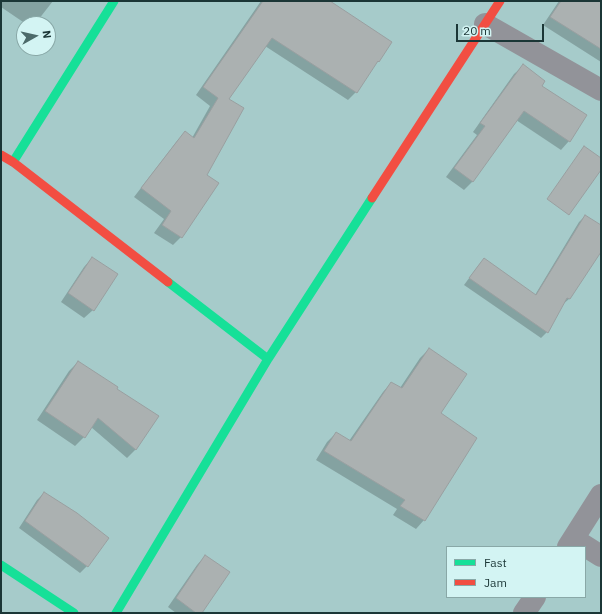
<!DOCTYPE html>
<style>
body{margin:0}
#map{position:relative;width:602px;height:614px;overflow:hidden;background:#a6cbca;font-family:"IBM Plex Sans",sans-serif}
canvas{display:block}
.frame{position:absolute;inset:0;border:2px solid #1b3636;pointer-events:none}
.legend{position:absolute;left:446px;top:546px;width:140px;height:52px;box-sizing:border-box;background:#d3f4f3;border:1px solid #89a8a7;margin:0;padding:5px 7px;list-style:none;font-size:12px;color:#1b3636}
.legend li{display:flex;align-items:center;gap:8px;height:20px}
.legend b{width:20px;border:1px solid #89a8a7}
.north{position:absolute;left:16px;top:16px;width:40px;height:40px;box-sizing:border-box;background:#d3f4f3;border:1px solid #89a8a7;border-radius:50%;rotate:82deg;font-size:11px;font-weight:700;line-height:16px;text-align:center;color:#1b3636}
.north::after{content:'';display:block;margin:auto;width:14px;height:18px;background:#4c6a6a;clip-path:polygon(50% 0,100% 100%,50% 72%,0 100%)}
.scale{position:absolute;left:456px;top:24px;width:88px;height:18px;box-sizing:border-box;border:2px solid #1b3636;border-top:0;padding-left:5px;font-size:12px;line-height:14px;white-space:nowrap;color:#1b3636;-webkit-text-stroke:3px #d3f4f3;paint-order:stroke}
</style>
<div id="map">
<canvas width="602" height="614"></canvas>
<div class="frame"></div>
<ul class="legend">
<li><b style="height:5px;background:#16e098"></b>Fast</li>
<li><b style="height:5px;background:#f24e42"></b>Jam</li>
</ul>
<div class="north">N</div>
<div class="scale">20 m</div>
</div>
<script>
const ctx = document.querySelector('canvas').getContext('2d');
ctx.lineJoin = 'round';
function fillPath(path, color) {
  ctx.fillStyle = color;
  ctx.fill(path, 'evenodd');
}
function toPath(rows) {
  const path = new Path2D();
  for (const r of rows) {
    path.moveTo(r[0], r[1]);
    for (let i = 2; i < r.length; i += 2) path.lineTo(r[i], r[i + 1]);
  }
  return path;
}
function trace(path, color, width, dash) {
  ctx.strokeStyle = color;
  ctx.lineWidth = width;
  ctx.lineCap = dash ? 'butt' : 'round';
  ctx.setLineDash(dash || []);
  ctx.stroke(path);
}
fillPath(toPath([
 [1,1,53,1,35,24,26,24,1,7],
 [261,1,328,1,391,43,378,61,372,68,356,92,348,100,265,46,228,100,206,175,181,237,173,245,154,233,164,219,134,197,177,141,185,133,192,138,210,106,196,95],
 [559,1,601,1,601,62,543,25],
 [523,66,569,141,561,150,516,120,472,182,464,190,446,177,477,135,473,132,514,74],
 [585,216,601,226,601,250,569,299,562,305,547,332,541,338,464,285,478,266,484,259,535,295,579,222],
 [92,258,93,310,84,318,61,302,84,267],
 [429,349,440,413,424,520,416,529,393,515,397,509,316,460,327,442,336,433,349,441,383,392,391,383,400,388,420,358],
 [78,362,136,449,127,458,91,427,84,437,75,446,37,420,69,371],
 [44,493,87,566,80,573,19,528,37,500],
 [205,556,201,613,176,613,168,607,197,565]
]), '#0003');
const building = toPath([
 [263,1,330,1,392,42,379,62,378,61,357,93,272,38,229,99,244,108,207,175,219,183,182,238,162,225,171,211,141,188,185,131,194,138,218,98,203,87,263,1],
 [561,1,601,1,601,49,550,17,561,1],
 [523,64,545,81,542,86,587,115,570,142,524,111,473,182,454,168,485,126,480,123,523,64],
 [584,146,601,158,601,170,569,215,547,199,584,146],
 [585,215,601,225,601,252,570,299,567,298,548,333,469,278,484,258,536,295,585,215],
 [92,257,118,274,94,311,68,293,92,257],
 [429,348,467,374,441,413,477,438,425,521,400,506,405,500,324,451,336,432,351,441,391,382,402,388,429,348],
 [78,361,118,387,117,389,159,416,136,450,98,418,85,438,45,411,78,361],
 [44,492,77,513,109,538,88,567,25,521,44,492],
 [205,555,230,572,202,613,196,613,176,598,205,555]
]);
fillPath(building, '#abb1b1');
trace(building, '#999fa0', 1);
trace(toPath([
 [485,24,601,90],
 [574,539,601,556],
 [568,547,601,495],
 [524,613,535,597]
]), '#929399', 22);
trace(toPath([
 [13,162,114,1],
 [168,282,268,359],
 [1,565,74,613],
 [116,613,268,359,372,198]
]), '#16e098', 9);
trace(toPath([
 [1,155,13,162,168,282],
 [372,198,500,1]
]), '#f24e42', 9);
</script>
